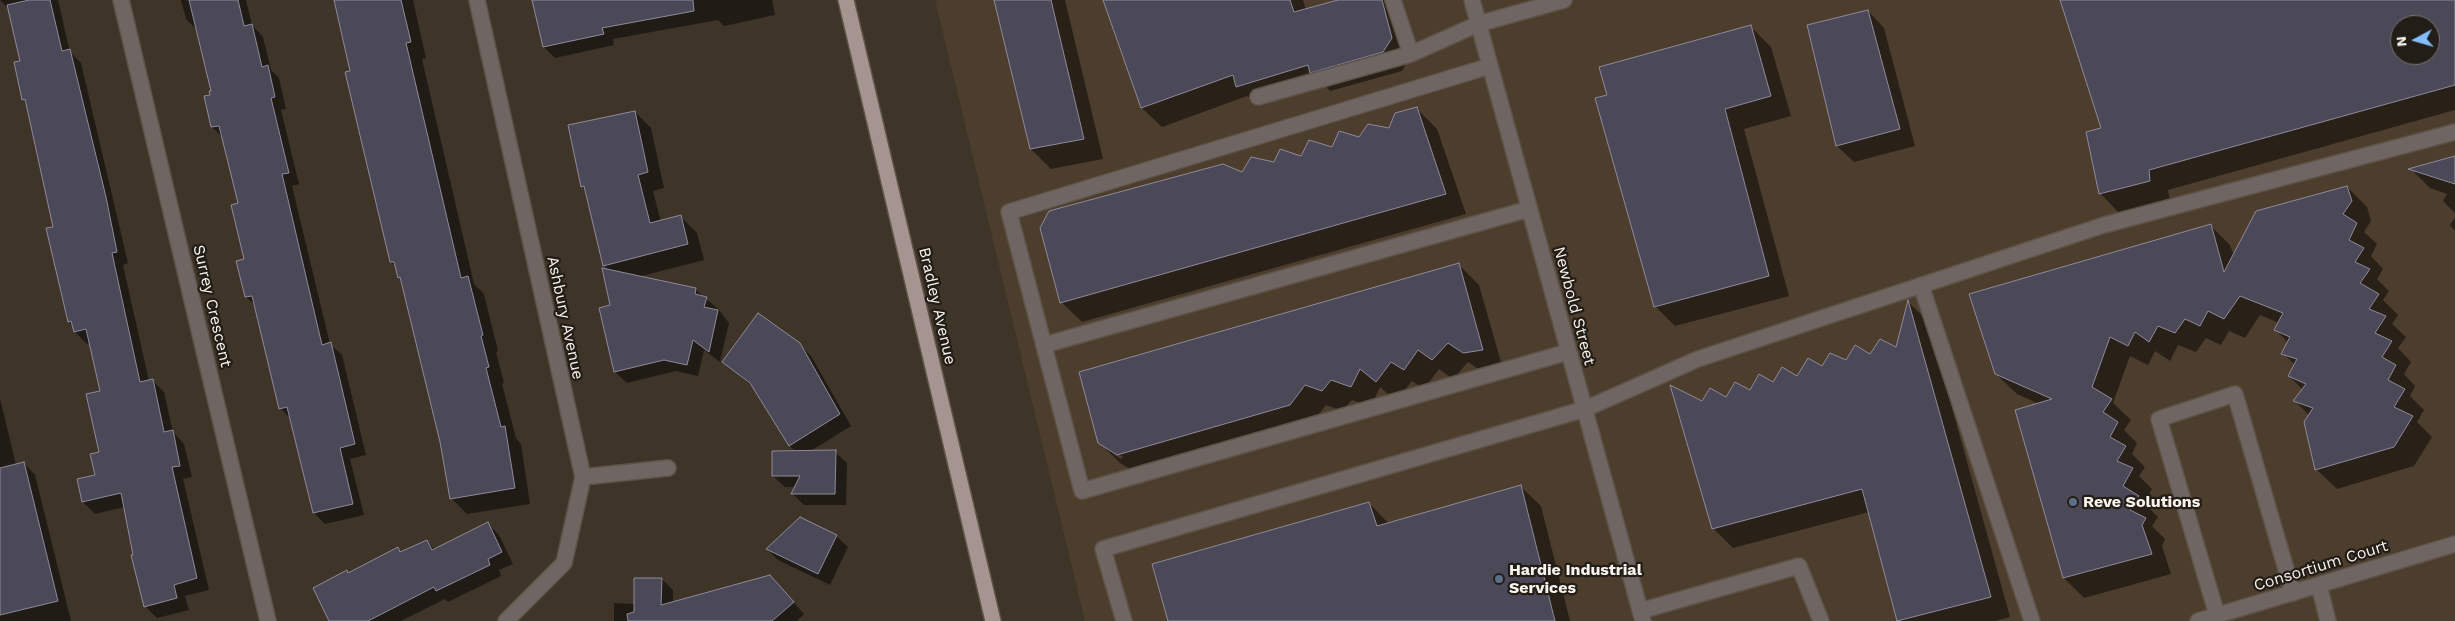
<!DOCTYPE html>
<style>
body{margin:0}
#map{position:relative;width:2455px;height:621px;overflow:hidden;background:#3f3428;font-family:"Work Sans",sans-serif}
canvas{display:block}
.north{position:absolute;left:2390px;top:15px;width:50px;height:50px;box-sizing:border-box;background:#221d17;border:1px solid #78736c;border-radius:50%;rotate:264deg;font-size:14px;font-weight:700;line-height:20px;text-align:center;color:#faf3eb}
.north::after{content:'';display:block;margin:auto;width:18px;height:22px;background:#82bcfa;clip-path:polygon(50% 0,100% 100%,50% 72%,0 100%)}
</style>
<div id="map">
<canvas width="2455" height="621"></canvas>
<div class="north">N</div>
</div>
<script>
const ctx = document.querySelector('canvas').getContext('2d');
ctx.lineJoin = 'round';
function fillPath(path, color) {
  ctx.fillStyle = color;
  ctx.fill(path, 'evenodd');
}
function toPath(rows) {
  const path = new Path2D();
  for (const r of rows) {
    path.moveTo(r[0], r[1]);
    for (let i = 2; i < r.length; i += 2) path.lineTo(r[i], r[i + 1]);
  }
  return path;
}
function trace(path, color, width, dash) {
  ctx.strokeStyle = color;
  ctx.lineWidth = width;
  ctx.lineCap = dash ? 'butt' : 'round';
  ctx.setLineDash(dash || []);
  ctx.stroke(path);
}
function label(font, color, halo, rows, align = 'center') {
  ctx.font = font + ' "Work Sans",sans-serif';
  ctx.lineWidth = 4.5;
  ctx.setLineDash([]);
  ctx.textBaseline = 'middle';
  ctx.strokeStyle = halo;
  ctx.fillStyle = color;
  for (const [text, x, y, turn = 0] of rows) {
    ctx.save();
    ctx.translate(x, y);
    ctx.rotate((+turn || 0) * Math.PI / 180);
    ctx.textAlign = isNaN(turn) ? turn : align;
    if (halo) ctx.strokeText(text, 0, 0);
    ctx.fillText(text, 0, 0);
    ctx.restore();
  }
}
fillPath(toPath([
 [935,0,2455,0,2455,621,1085,621],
 [2400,25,2430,25,2430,55,2400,55]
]), '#4d3d2c');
fillPath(toPath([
 [0,0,58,0,70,52,81,63,128,263,123,265,149,381,152,380,164,392,173,432,184,444,192,477,183,479,209,590,185,596,189,610,157,618,145,606,125,507,95,514,83,502,97,476,101,453,101,392,91,343,87,344,75,332,69,321,55,228,27,102,23,99,21,62,9,10],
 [181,0,246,0,252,25,263,37,271,70,279,78,286,109,281,110,299,184,292,186,330,344,342,355,366,455,350,459,364,515,325,524,314,513,291,419,280,408,256,306,246,297,246,260,239,204,223,138,212,127,213,92,197,30,186,19],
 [334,0,413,0,426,58,422,59,474,284,484,294,498,351,496,352,504,383,502,384,516,438,521,444,530,504,467,514,451,498,441,441,402,280,396,267,391,262,351,72],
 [534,0,772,0,775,15,724,26,718,20,613,39,614,45,555,58,544,47],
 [995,0,1065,0,1103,159,1051,169,1031,149],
 [1104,0,1303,0,1306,10,1343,0,1389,0,1410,57,1402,71,1330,91,1325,85,1257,105,1247,96,1162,127,1142,108],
 [2061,0,2455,0,2455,110,2168,190,2170,201,2120,214,2100,193,2103,129],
 [2400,25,2430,25,2430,55,2400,55],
 [1868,11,1884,28,1915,146,1854,162,1837,146],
 [1751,27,1771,47,1791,116,1744,129,1789,296,1675,326,1655,306,1609,96],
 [1417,109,1437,129,1466,214,1082,322,1061,302,1243,173,1390,130],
 [635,112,651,128,664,188,653,191,661,222,681,217,697,233,704,260,638,277,695,289,718,309,729,323,720,362,704,350,698,376,676,371,627,383,615,372,600,309,612,306,610,271,604,265,587,191,582,186],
 [2455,157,2455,213,2443,201,2447,194,2430,188,2411,169],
 [2347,187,2367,207,2371,221,2364,232,2377,244,2371,256,2383,269,2377,279,2389,291,2383,300,2398,315,2392,324,2406,337,2398,348,2411,362,2404,374,2415,386,2410,396,2424,410,2417,422,2432,437,2414,466,2337,489,2316,469,2310,416,2295,401,2303,390,2289,376,2295,365,2283,353,2288,343,2276,330,2279,323,2260,315,2245,338,2229,331,2221,345,2206,338,2196,352,2178,345,2170,361,2155,351,2148,365,2130,356,2113,403,2131,420,2124,430,2137,443,2132,454,2145,467,2139,476,2152,489,2144,503,2158,517,2152,526,2165,539,2162,546,2171,574,2084,598,2064,578,2039,404,2017,394,1996,374,2210,225,2230,245,2234,256],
 [2455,217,2455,231,2450,225],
 [1459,265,1479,285,1503,369,1484,373,1468,362,1453,379,1439,369,1424,389,1412,381,1396,401,1380,387,1371,407,1352,400,1342,411,1326,405,1310,425,1138,474,1120,463,1099,442],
 [1115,452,1123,457,1121,459,1115,455],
 [1908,302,1928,321,2010,617,1995,621,1898,621,1869,512,1733,548,1713,528,1702,402,1727,399,1823,368,1897,348],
 [799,344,811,356,851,426,809,452,835,452,847,463,846,505,804,505,793,494,796,487,785,487,773,476,796,452,790,446,754,388,724,362],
 [0,398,16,465,24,463,35,475,71,621,0,621],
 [1520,486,1541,506,1570,621,1169,621,1369,503,1389,524],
 [488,524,499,535,513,564,499,570,501,576,448,602,445,599,401,621,331,621,348,574,398,548,402,553,427,541,435,550],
 [836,536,848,547,830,585,778,560,767,549],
 [662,579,673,590,673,603,726,621,614,621,614,603,635,604],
 [781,588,804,614,797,621,751,621]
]), '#0007');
const building = toPath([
 [29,0,50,0,62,51,70,49,106,197,117,252,112,253,140,382,153,379,164,432,173,430,180,466,172,467,197,578,174,585,177,598,144,607,131,555,133,555,121,493,82,502,77,479,95,475,90,454,99,452,86,394,100,391,86,329,74,332,71,321,68,322,46,228,53,227,25,99,22,100,14,62,20,61,7,5,29,0],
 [189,0,238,0,244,26,252,24,262,67,268,65,275,97,271,98,289,173,282,174,322,345,331,342,355,444,340,448,353,504,313,513,287,407,279,409,252,296,245,297,236,261,244,259,231,205,238,203,219,126,211,127,204,96,210,95,209,91,211,91,189,0],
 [334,0,401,0,411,42,406,43,461,278,468,276,483,335,481,336,489,367,486,368,501,427,505,426,515,488,450,499,440,442,400,277,398,278,394,262,390,262,345,72,350,71,334,0],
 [532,0,693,0,694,11,602,28,604,34,543,47,532,0],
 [994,0,1051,0,1084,139,1030,149,994,0],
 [1103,0,1290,0,1294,12,1338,0,1382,0,1392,38,1383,52,1310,73,1308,65,1236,87,1233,75,1141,108,1103,0],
 [2060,0,2455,0,2455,85,2149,170,2150,181,2099,194,2086,132,2101,128,2060,0],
 [2400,25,2430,25,2430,55,2400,55,2400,25],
 [1868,10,1900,129,1836,146,1807,25,1868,10],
 [1751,25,1771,96,1725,109,1769,276,1654,307,1595,98,1607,95,1599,67,1751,25],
 [1417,107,1446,194,1060,303,1040,228,1049,211,1223,164,1242,172,1251,157,1274,162,1280,149,1301,156,1309,140,1332,147,1339,131,1359,137,1368,124,1389,128,1395,113,1417,107],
 [635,111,648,172,638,175,650,223,681,215,688,244,603,266,584,186,581,187,568,125,635,111],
 [2455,156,2455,184,2408,169,2455,156],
 [2347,186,2352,201,2343,214,2357,223,2349,240,2364,248,2355,262,2370,269,2360,283,2379,294,2369,309,2386,316,2375,333,2392,341,2382,357,2396,365,2388,380,2405,389,2394,407,2413,416,2394,447,2315,470,2304,422,2313,408,2293,401,2306,384,2288,376,2297,359,2281,354,2290,337,2274,330,2283,313,2240,296,2224,319,2208,311,2200,326,2185,319,2175,333,2158,326,2149,342,2135,332,2128,346,2110,337,2092,387,2112,399,2103,412,2118,422,2110,437,2126,446,2117,461,2133,468,2123,486,2139,496,2130,510,2146,518,2142,525,2152,554,2063,578,2015,410,2052,399,1995,374,1969,294,2211,224,2224,272,2256,211,2347,186],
 [1459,263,1483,350,1463,353,1448,343,1432,360,1418,350,1404,370,1391,362,1376,382,1360,369,1351,387,1331,380,1322,391,1305,385,1290,405,1117,455,1098,443,1079,372,1459,263],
 [602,268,696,288,695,294,707,297,704,307,718,310,709,352,693,340,687,365,664,360,614,372,599,308,610,305,602,268],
 [1908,300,1991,597,1897,621,1862,489,1712,529,1670,385,1702,401,1710,388,1726,397,1735,382,1750,390,1759,374,1773,382,1782,367,1797,376,1808,358,1822,366,1830,353,1846,360,1855,345,1870,354,1880,339,1896,347,1908,300],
 [758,313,800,343,840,414,789,446,750,383,722,362,758,313],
 [836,450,835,494,791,494,800,476,772,476,772,451,836,450],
 [24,462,58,601,0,615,0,468,24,462],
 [1521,485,1555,621,1168,621,1152,564,1369,502,1377,526,1521,485],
 [800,517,837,535,818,574,766,549,800,517],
 [488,522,502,552,488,559,490,565,436,591,434,587,368,621,329,621,313,588,347,570,348,573,398,547,400,552,427,540,432,550,488,522],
 [770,575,794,602,772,621,628,621,627,614,634,612,634,578,662,578,661,605,770,575]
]);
fillPath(building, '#4b4857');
trace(building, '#8e8a9c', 1);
const minor = toPath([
 [121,0,268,621],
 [477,0,583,477,564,563,506,621],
 [1393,0,1411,54,1478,24,1564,0],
 [1472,0,1643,621],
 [1490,66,1009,212,1082,491,1568,352],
 [1258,97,1411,54],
 [1921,285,2032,621],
 [1044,345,1529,209],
 [583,477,668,468],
 [2319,585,2328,621],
 [1640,611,1799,566,1821,621],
 [2217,615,2159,419,2235,394,2293,593],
 [1124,621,1103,549,1585,409,1698,359,2104,225,2455,132],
 [2198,621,2455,544]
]);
const major = toPath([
 [846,0,993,621]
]);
trace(minor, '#5d5347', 18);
trace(major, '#5d5347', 18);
trace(minor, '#6f6664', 15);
trace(major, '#a69491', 15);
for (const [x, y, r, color] of [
 [2073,502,5,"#5c6f8a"],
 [1499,579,5,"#5c6f8a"]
]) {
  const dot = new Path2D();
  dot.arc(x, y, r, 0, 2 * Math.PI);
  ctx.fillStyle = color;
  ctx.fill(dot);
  trace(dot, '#221d17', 2);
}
label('16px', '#faf3eb', '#221d17', [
 ["Surrey Crescent",212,306,77],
 ["Bradley Avenue",937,306,77],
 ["Newbold Street",1574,306,75],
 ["Ashbury Avenue",565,318,78],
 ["Consortium Court",2321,566,-17]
]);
label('bold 16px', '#faf3eb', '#221d17', [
 ["Reve Solutions",2083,502],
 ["Hardie Industrial",1509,570],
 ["Services",1509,588]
], 'left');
</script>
